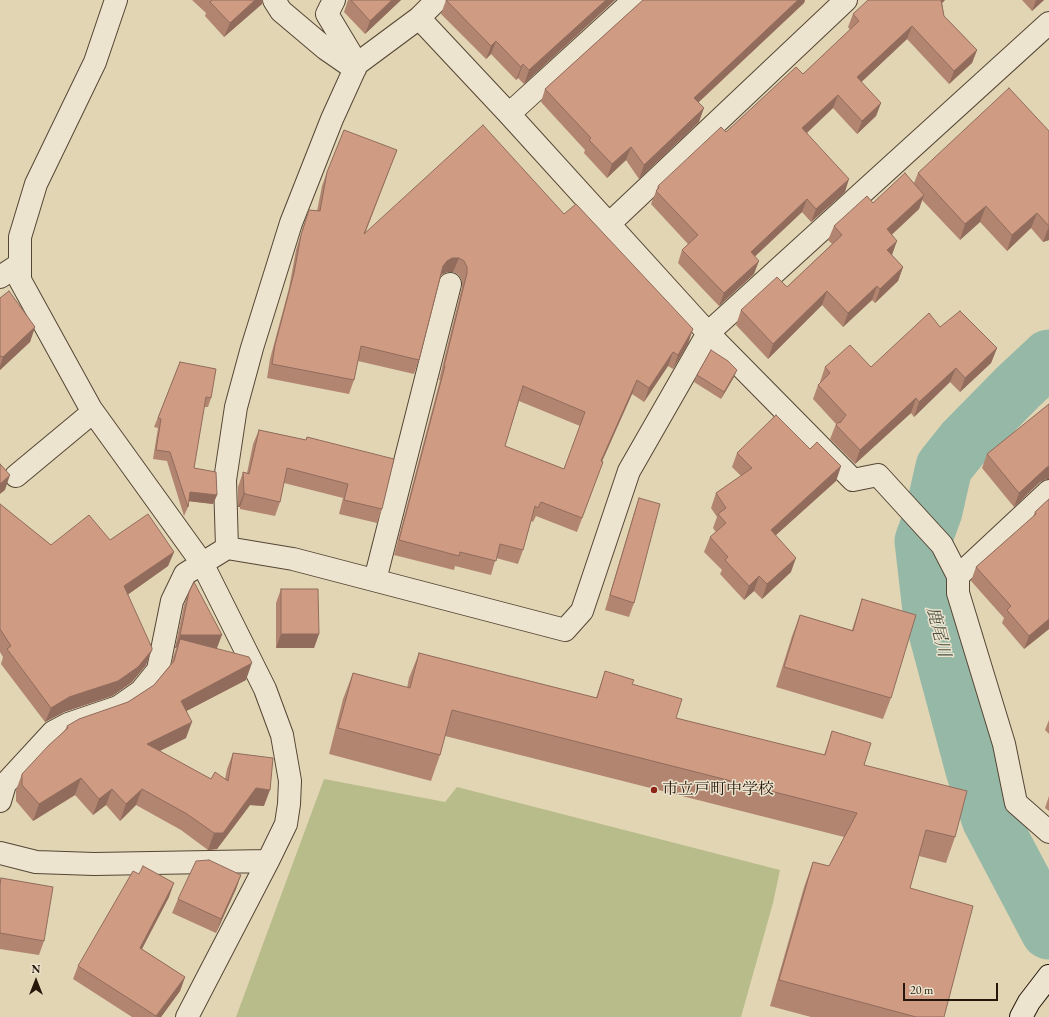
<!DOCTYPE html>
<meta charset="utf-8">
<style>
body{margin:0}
#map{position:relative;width:1049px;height:1017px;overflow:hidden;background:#e2d5b4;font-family:"EB Garamond",serif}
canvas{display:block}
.north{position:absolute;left:16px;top:961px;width:40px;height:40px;-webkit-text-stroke:3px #ece4ce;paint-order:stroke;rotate:0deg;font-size:11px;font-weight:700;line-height:16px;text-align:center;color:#26170b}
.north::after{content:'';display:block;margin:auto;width:14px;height:18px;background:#26170b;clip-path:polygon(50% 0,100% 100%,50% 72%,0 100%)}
.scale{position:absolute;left:903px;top:983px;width:95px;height:18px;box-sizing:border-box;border:2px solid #26170b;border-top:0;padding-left:5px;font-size:12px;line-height:14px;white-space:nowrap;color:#26170b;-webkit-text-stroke:3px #ece4ce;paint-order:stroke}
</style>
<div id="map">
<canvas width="1049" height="1017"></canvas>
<div class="north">N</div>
<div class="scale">20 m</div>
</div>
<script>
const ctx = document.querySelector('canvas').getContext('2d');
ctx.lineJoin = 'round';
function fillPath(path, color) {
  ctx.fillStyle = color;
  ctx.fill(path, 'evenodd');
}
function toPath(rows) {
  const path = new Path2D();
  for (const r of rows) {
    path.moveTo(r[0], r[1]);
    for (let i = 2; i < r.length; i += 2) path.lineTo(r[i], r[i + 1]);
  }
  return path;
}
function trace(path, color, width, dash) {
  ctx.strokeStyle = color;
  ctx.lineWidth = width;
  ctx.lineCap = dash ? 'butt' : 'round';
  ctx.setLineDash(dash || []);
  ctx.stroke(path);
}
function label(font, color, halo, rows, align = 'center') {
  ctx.font = font + ' "EB Garamond","Noto Serif JP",serif';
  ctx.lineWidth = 3;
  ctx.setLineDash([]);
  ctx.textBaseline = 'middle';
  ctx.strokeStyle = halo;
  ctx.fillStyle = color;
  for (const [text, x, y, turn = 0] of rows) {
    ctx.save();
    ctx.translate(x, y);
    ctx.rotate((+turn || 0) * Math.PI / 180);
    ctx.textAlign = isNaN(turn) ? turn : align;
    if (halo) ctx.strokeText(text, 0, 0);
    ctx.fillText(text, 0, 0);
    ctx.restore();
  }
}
fillPath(toPath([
 [324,779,445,802,457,787,780,870,773,903,741,1017,236,1017]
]), '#b8bc8a');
trace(toPath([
 [1049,358,1018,387,964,442,944,467,934,511,923,541,931,610,974,770,990,819,1049,931]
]), '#96b9a7', 57);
const minor = toPath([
 [116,0,95,62,36,184,20,237,20,280,91,409,202,563,265,689,282,735,290,781,289,804,286,824,268,861,187,1017],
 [274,0,281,11,326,49,355,69],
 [334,0,327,14,357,64],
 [419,18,509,114,708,333,853,480,878,475,942,545,958,576,958,593,1004,744,1016,803,1049,832],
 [509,114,634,0],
 [609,224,846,0],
 [0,277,20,264],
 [16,476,93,412],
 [227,548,225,480,236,407,252,348,291,223,332,119,357,64,419,18,437,0],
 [958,576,1049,491],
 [375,580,450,284],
 [0,801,5,784,53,732,68,724,118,707,141,691,158,670,172,601,185,574,227,548,293,559,565,630,582,611,629,471,708,333,1049,23],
 [0,853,36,862,94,864,268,861]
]);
const secondary = toPath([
 [1021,1017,1029,1002,1049,976]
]);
trace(minor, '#554635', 24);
trace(secondary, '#26170b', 24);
trace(minor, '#ece4ce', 22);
trace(secondary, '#ece4ce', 22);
fillPath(toPath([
 [192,0,263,0,262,4,224,37,205,16,206,13],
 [348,0,401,0,365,34,344,12],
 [446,0,615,0,524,84,518,78,516,80,491,54,486,59,441,14],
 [643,0,805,0,804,3,698,103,699,122,639,179,626,160,607,178,584,153,585,150,541,102,545,89],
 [945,0,942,3,944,16,977,50,972,63,949,84,907,39,861,82,881,103,876,116,857,134,833,108,807,133,845,192,811,222,802,212,755,256,754,274,719,306,678,263,682,250,688,244,651,204,658,186,726,132,803,74,850,30,848,27,853,14],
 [1022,0,1044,0,1032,11],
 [1049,131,1049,240,1043,242,1031,228,1007,251,980,222,960,240,922,200,919,209,892,234,892,255,903,267,898,281,875,303,872,300,843,327,822,305,768,359,736,325,741,310,787,287,832,244,828,240,834,226,873,203,914,183,918,173],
 [397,150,365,234,564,214,688,344,673,369,668,366,644,402,632,394,602,461,603,462,577,532,536,516,533,522,531,521,523,550,518,564,496,558,491,575,455,566,454,570,394,555,440,380,439,380,462,287,462,281,459,275,453,272,447,272,441,275,441,276,419,360,414,374,358,361,354,380,349,394,267,378,270,359,289,288,296,250,303,227,309,210,317,211,322,186,327,172],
 [519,401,580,426,564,469,505,446],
 [0,298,35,327,30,342,0,370],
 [940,327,997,348,991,363,960,392,950,382,914,417,911,413,855,464,830,439,836,424,813,399,818,385,821,382,820,382,825,367,871,367],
 [180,362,211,398,208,407,204,407,194,468,217,495,213,504,189,501,188,507,184,516,167,461,153,459,158,428,154,427],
 [697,375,734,377,721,399,694,382],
 [1049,404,1049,479,1046,479,1040,482,1014,507,982,468,987,454],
 [259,430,306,440,307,437,382,509,377,523,339,514,343,498,284,483,280,502,275,516,240,509,240,507,238,507,238,487,243,472,247,473,253,444],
 [810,449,841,466,836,481,776,535,791,572,762,599,754,591,744,600,720,574,722,570,704,552,710,537,716,532,713,528,717,517,711,508,716,493,741,476,732,467,737,453],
 [639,498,634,603,629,617,605,610,634,513],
 [1049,499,1049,629,1024,649,1002,623,1004,618,971,581,976,567,1033,517,1035,512],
 [0,504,51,545,110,540,174,552,168,566,128,594,146,665,132,682,112,696,64,712,45,722,1,664,3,657,0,652],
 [281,589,319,634,314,648,276,648,276,603],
 [189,592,217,648,216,648,246,680,186,711,186,738,160,751,211,779,225,779,227,769,233,753,264,806,250,805,217,849,208,850,181,830,136,805,120,821,106,805,93,815,75,795,33,821,16,801,16,790,22,774,65,730,67,726,128,702,154,685,171,664,176,648,175,648,184,605],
 [862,599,891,698,883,719,776,687,792,636,800,615,852,630],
 [419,653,596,698,605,671,632,684,676,718,824,755,832,731,864,765,955,837,946,863,919,856,910,888,944,1017,811,1017,770,1006,804,887,813,862,829,866,844,837,445,736,440,755,431,781,329,754,343,699,353,673,407,688,409,678],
 [1049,720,1049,734,1045,730],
 [1049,796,1049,811,1045,808],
 [241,875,236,889,216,933,172,913,178,899],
 [1,878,44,941,39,955,0,949,0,881],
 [169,897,142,949,185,977,180,991,161,1017,132,1017,73,979,78,966]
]), '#b28571');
fillPath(toPath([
 [255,0,263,0,262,4,224,37,230,23],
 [392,0,401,0,365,34,370,21],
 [606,0,615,0,524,84,529,70],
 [798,0,805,0,804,3,689,111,694,98],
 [939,0,945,0,936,9],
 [1036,0,1044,0,1032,11],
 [912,26,907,39,852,91,857,77],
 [496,41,491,54,486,59,491,46],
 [977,50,972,63,949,84,954,71],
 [523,64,518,78,516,80,521,67],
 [838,95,833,108,798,141,802,128],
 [881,103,876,116,857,134,862,121],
 [704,108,699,122,639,179,644,165],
 [631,147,626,160,607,178,612,164],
 [849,179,845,192,811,222,816,209],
 [924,195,919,209,882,244,887,229],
 [807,199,802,212,746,265,751,252],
 [986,206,980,222,960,240,965,224],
 [1037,213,1031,228,1007,251,1012,235],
 [1049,226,1049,240,1043,242],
 [897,241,892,255,882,264,887,250],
 [452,258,459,258,453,272,447,272,441,275,438,281,443,266,447,261],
 [759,261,754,274,719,306,724,293],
 [903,267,898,281,875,303,880,289],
 [877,286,872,300,843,327,848,313],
 [827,291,822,305,768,359,773,344],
 [35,327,30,342,0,370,0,366,3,357],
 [693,329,688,344,673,369,678,355],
 [997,348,991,363,960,392,965,378],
 [673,352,668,366,644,402,649,388],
 [956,368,950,382,914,417,919,402],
 [737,370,734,377,721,399,724,392],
 [637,380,632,394,596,475,601,461],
 [916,398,911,413,855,464,860,450],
 [841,466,836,481,766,544,771,530],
 [1049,466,1049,479,1046,479,1040,482,1014,507,1019,493,1046,468],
 [10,475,5,490,0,494,0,484],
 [190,492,217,495,213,504,187,501],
 [244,493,245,493,240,507,238,507],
 [174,552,168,566,119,601,124,586],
 [796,558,791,572,762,599,767,584],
 [759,576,754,591,744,600,749,586],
 [1049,619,1049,629,1024,649,1029,636],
 [281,634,319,634,314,648,276,648],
 [180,635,222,635,217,648,177,648,180,639,176,648,175,648],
 [152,650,146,665,132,682,112,696,64,712,45,722,51,708],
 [252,663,246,680,175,717,181,701],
 [192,722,186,738,141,760,147,744],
 [81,778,75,795,33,821,39,804],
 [256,788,270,790,264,806,250,805,217,849,208,850,214,833],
 [112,789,106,805,93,815,99,799],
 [142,789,136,805,120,821,126,804],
 [241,875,236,889,216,933,221,919],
 [174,883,169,897,135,962,140,948],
 [185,977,180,991,161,1017,156,1017]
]), '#916c5c');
const building = toPath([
 [212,0,255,0,230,23,210,2,212,0],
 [351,0,392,0,370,21,351,0],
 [446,0,606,0,529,70,523,64,521,67,496,41,491,46,446,0],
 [643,0,798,0,694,98,704,108,644,165,631,147,612,164,589,140,591,138,545,89,643,0],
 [868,0,941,0,944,16,977,50,954,71,912,26,857,77,881,103,862,121,838,95,802,128,849,179,816,209,807,199,751,252,759,261,724,293,682,250,698,235,656,191,659,188,658,186,721,127,726,132,796,67,803,74,859,21,853,14,868,0],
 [1009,88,1049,131,1049,226,1037,213,1012,235,986,206,965,224,918,173,1009,88],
 [483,125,564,214,576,204,693,329,678,355,673,352,649,388,637,380,601,461,603,462,582,518,541,502,538,508,535,506,523,550,500,544,496,561,460,552,459,556,399,540,445,366,444,366,467,273,467,267,464,261,459,258,452,258,447,261,443,266,419,360,361,346,354,380,272,364,275,345,294,273,301,235,309,210,320,211,327,172,344,130,397,150,364,234,483,125],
 [523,386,585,412,564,469,505,446,523,386],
 [905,173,924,195,887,229,897,241,887,250,903,267,880,289,877,286,848,313,827,291,773,344,741,310,777,277,787,287,842,235,834,226,867,196,873,203,905,173],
 [9,291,35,327,3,357,0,356,0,298,9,291],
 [960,311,997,348,965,378,956,368,919,402,916,398,860,450,836,425,839,422,840,423,846,415,818,385,830,373,825,367,850,345,871,367,929,313,940,327,960,311],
 [711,350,728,361,737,370,724,392,697,375,711,350],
 [180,362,216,369,211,398,206,397,194,468,216,472,217,495,190,492,188,507,170,452,156,450,161,419,158,418,180,362],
 [1049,404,1049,466,1046,468,1019,493,987,454,1049,404],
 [776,415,810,449,817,442,841,466,771,530,796,558,767,584,759,576,749,586,725,560,728,557,710,537,726,523,718,514,726,508,716,493,752,468,737,453,776,415],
 [259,430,306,440,307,437,394,459,382,509,344,500,348,484,287,468,280,502,245,494,245,493,244,493,243,472,249,474,259,430],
 [0,464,10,475,0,484,0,464],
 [639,498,660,504,634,603,610,595,639,498],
 [1049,499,1049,619,1029,636,1007,610,1011,606,976,567,1036,514,1035,512,1049,499],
 [0,504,51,545,89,515,110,540,148,514,174,552,124,586,152,648,152,650,138,667,118,681,69,697,51,708,7,649,11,646,0,629,0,504],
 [194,582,222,635,180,635,189,592,194,582],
 [281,589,318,589,319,634,281,634,281,589],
 [862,599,916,615,891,698,784,667,800,615,853,631,862,599],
 [180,639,249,657,252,663,181,701,192,722,147,744,211,779,215,772,228,781,233,753,273,758,270,790,256,788,223,833,214,833,187,814,142,789,126,804,112,789,99,799,81,778,39,804,22,785,22,774,49,745,68,728,67,726,79,719,128,702,154,685,174,661,180,639],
 [419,653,597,698,605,671,634,680,632,684,682,699,676,718,825,755,832,731,871,743,864,765,967,791,955,837,926,830,910,888,973,906,944,1017,916,1017,779,980,813,862,829,866,857,813,452,710,440,755,338,728,353,673,410,688,419,653],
 [209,860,241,875,221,919,178,899,196,861,209,860],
 [143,866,174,883,140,948,185,977,156,1016,78,966,133,871,139,874,143,866],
 [1,878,53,887,44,941,0,933,0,885,1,878]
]);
fillPath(building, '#cf9b83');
trace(building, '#916c5c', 1);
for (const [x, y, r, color] of [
 [654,790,4,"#8f2418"]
]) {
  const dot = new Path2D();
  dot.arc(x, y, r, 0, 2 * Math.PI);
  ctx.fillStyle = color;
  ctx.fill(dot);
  trace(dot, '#ece4ce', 1.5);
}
label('16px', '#26170b', '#ece4ce', [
 ["市立戸町中学校",662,790]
], 'left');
label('italic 17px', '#4d5042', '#ece4ce', [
 ["鹿尾川",938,632,76]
]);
</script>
